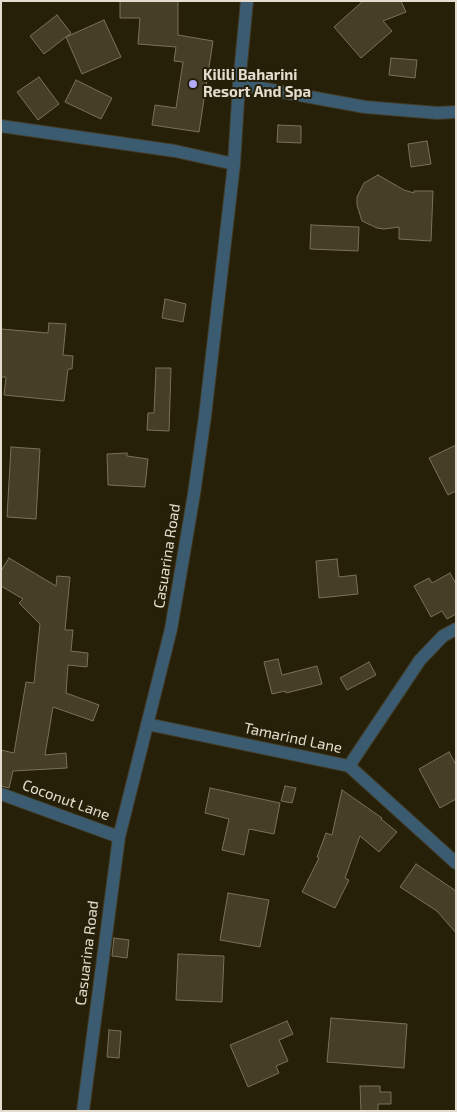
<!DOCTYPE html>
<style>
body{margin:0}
#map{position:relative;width:457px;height:1112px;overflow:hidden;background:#272009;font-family:"Exo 2",sans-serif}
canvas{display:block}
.frame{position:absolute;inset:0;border:2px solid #e2ddcf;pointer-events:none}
</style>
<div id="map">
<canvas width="457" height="1112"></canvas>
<div class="frame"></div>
</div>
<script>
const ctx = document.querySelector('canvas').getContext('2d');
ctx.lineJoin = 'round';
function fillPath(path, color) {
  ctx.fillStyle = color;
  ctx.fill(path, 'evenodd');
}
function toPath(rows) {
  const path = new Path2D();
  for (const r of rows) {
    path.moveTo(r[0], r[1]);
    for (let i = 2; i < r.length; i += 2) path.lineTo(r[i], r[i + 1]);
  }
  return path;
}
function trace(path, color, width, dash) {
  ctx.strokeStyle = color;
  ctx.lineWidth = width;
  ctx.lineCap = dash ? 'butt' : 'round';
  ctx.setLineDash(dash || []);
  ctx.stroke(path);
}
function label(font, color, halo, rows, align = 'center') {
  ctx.font = font + ' "Exo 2",sans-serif';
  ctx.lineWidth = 4;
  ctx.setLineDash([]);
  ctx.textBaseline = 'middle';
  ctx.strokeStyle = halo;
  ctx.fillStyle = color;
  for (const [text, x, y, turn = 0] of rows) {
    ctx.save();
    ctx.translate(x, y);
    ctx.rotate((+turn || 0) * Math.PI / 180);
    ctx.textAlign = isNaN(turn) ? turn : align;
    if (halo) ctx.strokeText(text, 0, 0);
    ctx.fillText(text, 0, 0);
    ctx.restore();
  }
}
const building = toPath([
 [120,1,178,1,178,35,213,41,199,132,152,125,155,105,176,108,183,62,174,61,176,47,138,44,140,18,120,18,120,1],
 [363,1,401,1,406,12,383,21,392,31,361,58,334,27,363,1],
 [57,15,71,33,44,54,30,36,57,15],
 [104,20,121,57,82,74,66,37,104,20],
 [391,58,417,60,415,78,389,75,391,58],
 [39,77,59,104,38,120,17,92,39,77],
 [76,80,112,98,101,119,65,102,76,80],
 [278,125,301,126,301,143,277,142,278,125],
 [427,141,431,164,411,167,408,144,427,141],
 [378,175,404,190,414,193,414,191,433,191,431,241,399,239,399,227,384,229,377,228,362,221,357,205,357,197,364,183,378,175],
 [311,225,359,227,358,251,310,249,311,225],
 [165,299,186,304,183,322,162,318,165,299],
 [49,323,66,324,63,355,73,356,72,369,68,369,64,401,4,395,6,377,1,377,1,329,48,333,49,323],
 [156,368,171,368,169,431,147,430,148,413,154,413,156,368],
 [456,445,456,491,448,495,429,458,456,445],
 [11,447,40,449,36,519,7,517,11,447],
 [127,453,127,456,148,459,145,487,108,485,107,454,127,453],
 [9,558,56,586,57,576,70,577,65,630,73,630,71,651,88,653,87,667,68,665,66,693,99,705,93,721,53,707,45,755,66,753,67,768,13,771,9,788,1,786,1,750,14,753,26,682,34,683,40,624,19,603,23,599,1,586,1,571,9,558],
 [337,559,339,577,356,575,358,594,319,598,316,561,337,559],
 [450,573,456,584,456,614,447,619,442,611,431,617,414,586,429,578,432,583,450,573],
 [278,659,282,675,317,666,322,684,286,693,285,691,272,694,264,662,278,659],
 [369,662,376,675,347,690,340,678,369,662],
 [449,752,456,765,456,799,440,808,419,769,449,752],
 [285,786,296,788,292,803,281,801,285,786],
 [210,788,280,803,274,834,249,829,244,855,222,850,229,819,205,813,210,788],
 [342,790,382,818,381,819,397,832,379,852,360,836,345,878,349,880,335,908,302,892,319,858,317,857,326,833,332,835,342,790],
 [416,864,456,891,456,933,437,911,400,887,416,864],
 [228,893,269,900,260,947,220,940,228,893],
 [114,938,129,940,127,958,112,956,114,938],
 [178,954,224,956,222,1002,176,1000,178,954],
 [331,1018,407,1024,404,1068,327,1062,331,1018],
 [287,1021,293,1034,279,1040,288,1061,276,1066,279,1073,248,1087,230,1045,287,1021],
 [109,1030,121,1031,119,1058,107,1057,109,1030],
 [360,1086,380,1086,380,1092,391,1092,391,1104,378,1104,378,1111,361,1111,360,1086]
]);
fillPath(building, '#473e28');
trace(building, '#7a7159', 1);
const minor = toPath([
 [239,84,365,107,437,113,456,112],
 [1,126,175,151,234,164],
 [147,724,349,766,456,863],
 [349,766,420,660,443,636,456,629],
 [1,794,119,837],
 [83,1111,119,837,171,629,194,494,205,416,234,164,239,84,247,1]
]);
trace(minor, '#413a25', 14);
trace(minor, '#3b5c70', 12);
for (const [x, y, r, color] of [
 [193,84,5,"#b5acf8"]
]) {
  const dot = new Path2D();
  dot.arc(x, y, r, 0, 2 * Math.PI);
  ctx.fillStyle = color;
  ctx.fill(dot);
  trace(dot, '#272009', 2);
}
label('bold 15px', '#e2ddcf', '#272009', [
 ["Kilili Baharini",203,75],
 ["Resort And Spa",203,92]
], 'left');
label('15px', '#e2ddcf', '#272009', [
 ["Casuarina Road",167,556,-81],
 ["Tamarind Lane",293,738,12],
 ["Coconut Lane",66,800,20],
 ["Casuarina Road",87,953,-83]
]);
</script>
